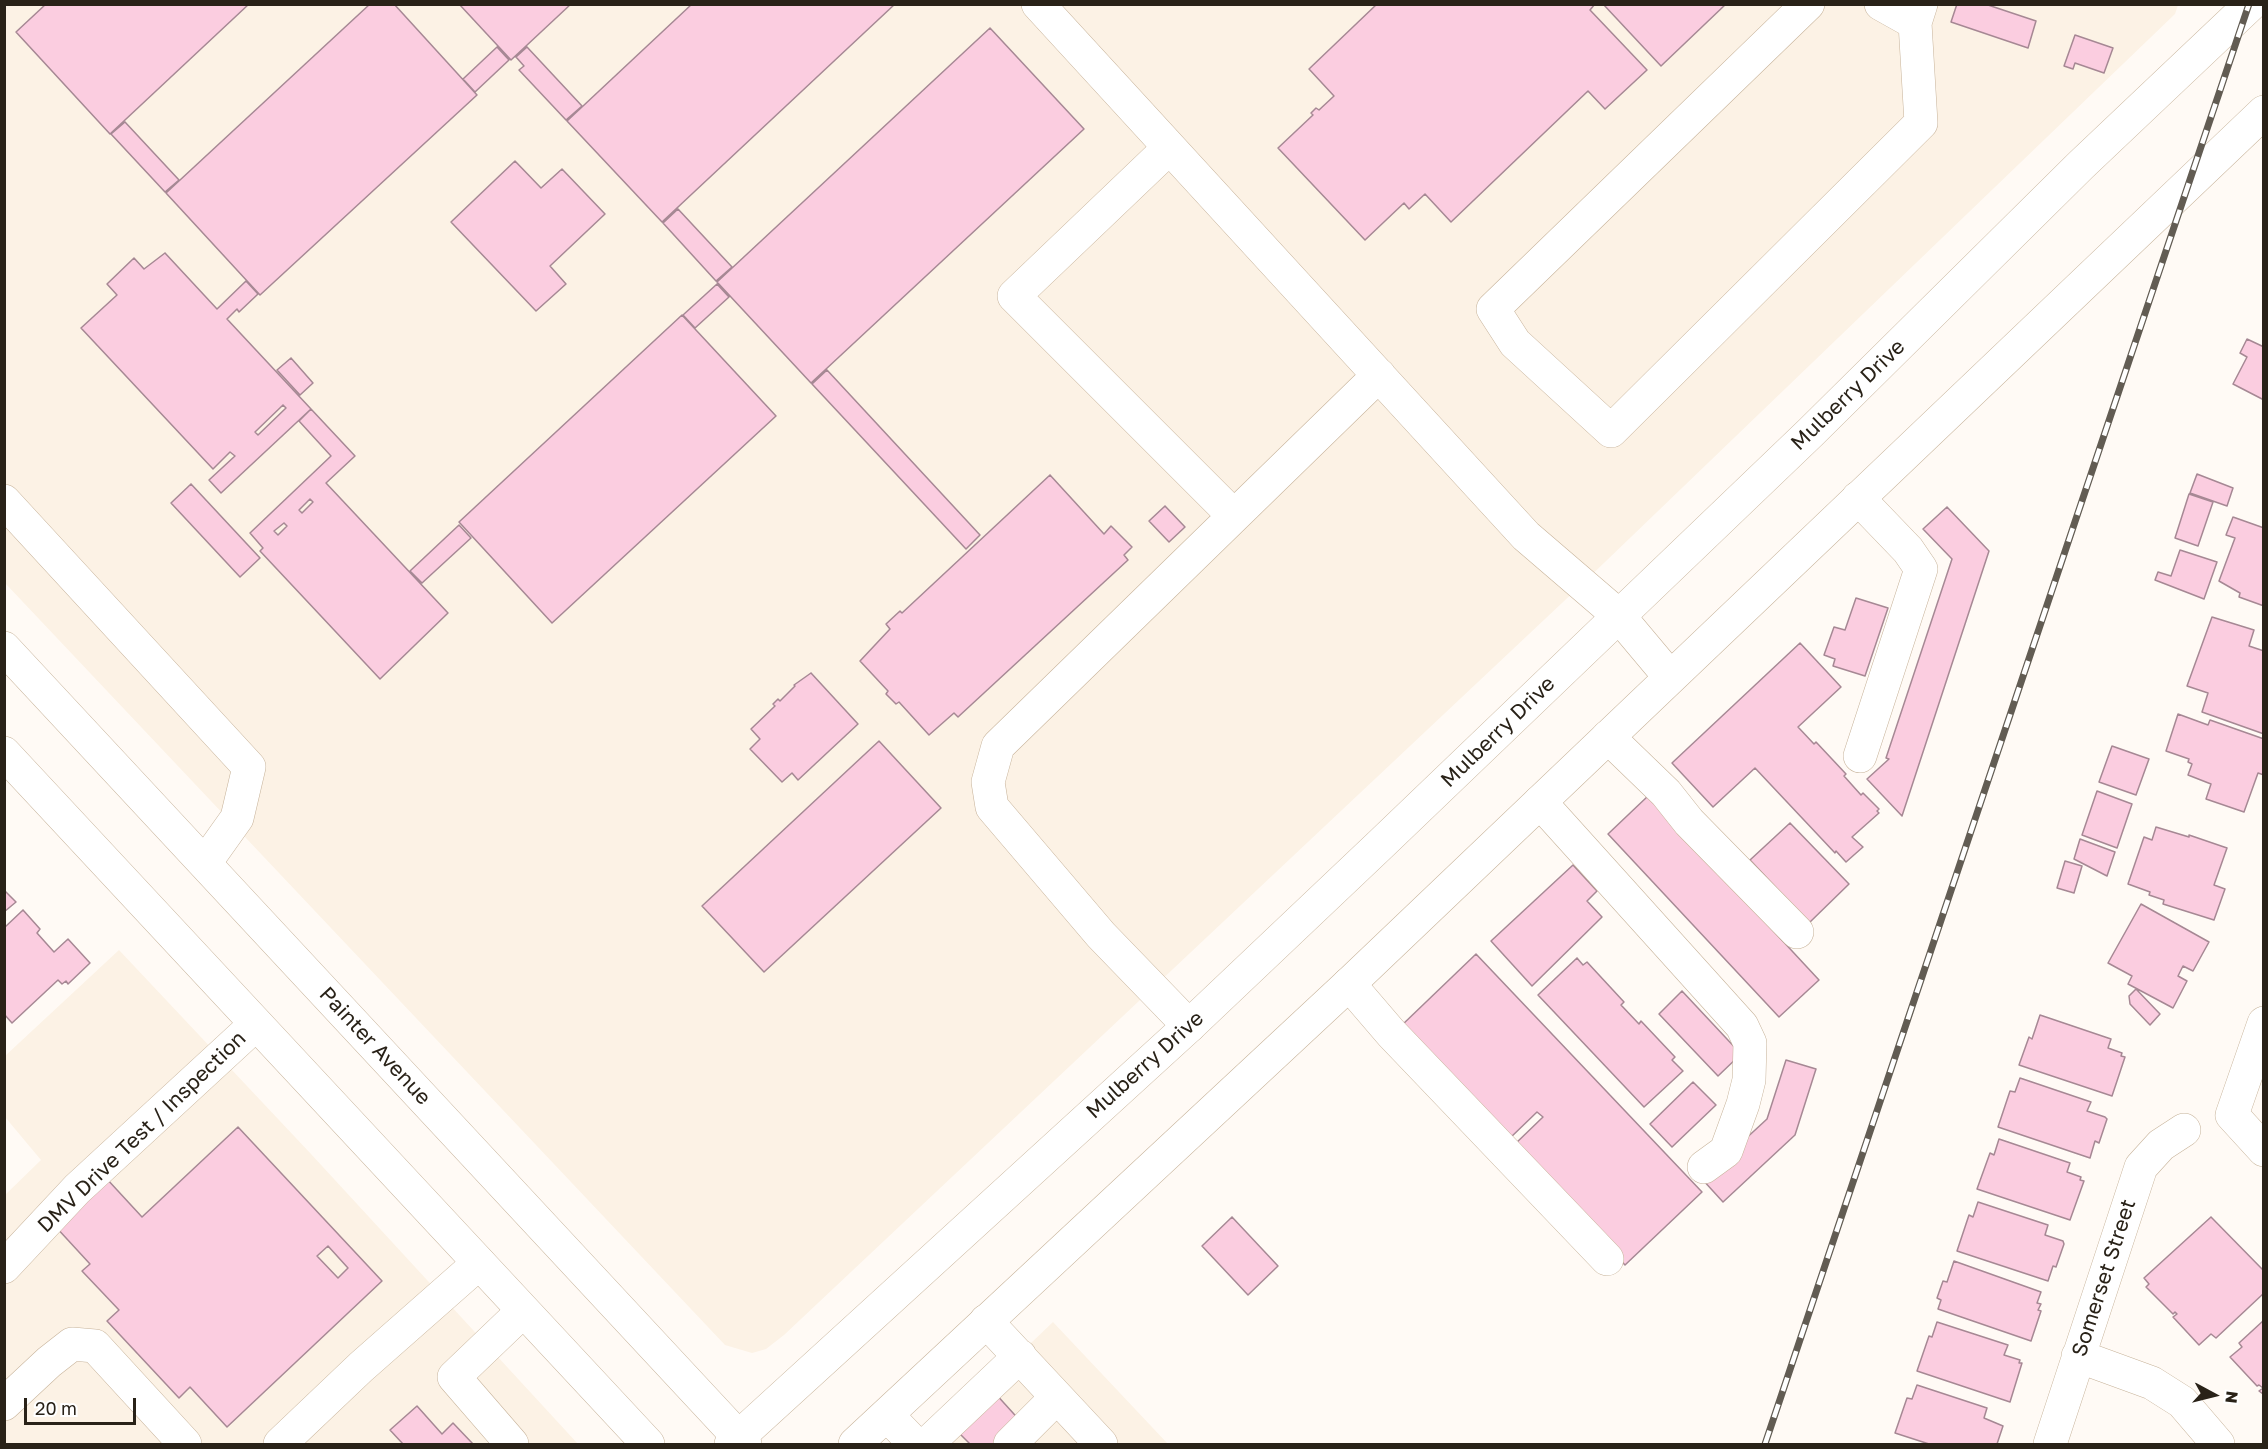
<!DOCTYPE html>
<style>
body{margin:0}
#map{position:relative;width:2268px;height:1449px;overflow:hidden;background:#fffaf5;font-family:"Golos Text",sans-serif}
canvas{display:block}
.frame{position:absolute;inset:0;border:6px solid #292218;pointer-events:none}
.north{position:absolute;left:2184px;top:1365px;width:60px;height:60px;-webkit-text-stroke:4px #fff;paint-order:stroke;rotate:97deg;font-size:16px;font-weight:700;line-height:24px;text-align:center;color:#292218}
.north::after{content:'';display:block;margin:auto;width:21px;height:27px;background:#292218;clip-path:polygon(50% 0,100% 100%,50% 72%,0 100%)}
.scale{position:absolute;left:24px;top:1398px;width:112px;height:27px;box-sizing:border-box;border:3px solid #292218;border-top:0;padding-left:8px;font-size:18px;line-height:21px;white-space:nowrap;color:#292218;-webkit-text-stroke:4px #fff;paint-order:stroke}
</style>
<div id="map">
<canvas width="2268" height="1449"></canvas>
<div class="frame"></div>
<div class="north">N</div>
<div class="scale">20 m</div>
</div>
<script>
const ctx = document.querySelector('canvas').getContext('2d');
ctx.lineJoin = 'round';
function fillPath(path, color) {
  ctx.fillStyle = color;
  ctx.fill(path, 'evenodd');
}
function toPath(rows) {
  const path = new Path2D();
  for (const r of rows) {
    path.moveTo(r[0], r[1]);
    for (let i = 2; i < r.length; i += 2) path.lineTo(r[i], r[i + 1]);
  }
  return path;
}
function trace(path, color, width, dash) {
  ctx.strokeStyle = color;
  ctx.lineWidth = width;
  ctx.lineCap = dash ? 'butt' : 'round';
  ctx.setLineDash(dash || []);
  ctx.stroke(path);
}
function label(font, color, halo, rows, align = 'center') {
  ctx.font = font + ' "Golos Text",sans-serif';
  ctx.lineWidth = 4.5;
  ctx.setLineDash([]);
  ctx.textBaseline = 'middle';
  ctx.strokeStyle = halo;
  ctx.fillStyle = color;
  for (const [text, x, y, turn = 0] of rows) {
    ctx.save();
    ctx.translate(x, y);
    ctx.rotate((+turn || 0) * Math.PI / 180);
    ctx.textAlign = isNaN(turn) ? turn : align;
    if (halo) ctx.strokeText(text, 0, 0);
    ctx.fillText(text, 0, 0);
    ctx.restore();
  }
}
fillPath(toPath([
 [5,5,2178,5,2175,14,1579,587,784,1335,766,1349,752,1353,725,1345,5,583],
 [119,950,311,1154,578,1444,5,1444,5,1195,41,1160,5,1117,5,1056],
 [1053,1322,1168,1444,925,1444]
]), '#fcf2e5');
const building = toPath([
 [46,4,249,4,110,134,16,32,46,4],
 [370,4,394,4,477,95,260,295,166,193,370,4],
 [459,4,571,4,511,60,459,4],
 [692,4,895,4,662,222,567,121,692,4],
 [1377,4,1595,4,1590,10,1647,70,1605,109,1588,91,1451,222,1425,194,1409,209,1404,203,1365,240,1278,148,1313,115,1311,113,1316,108,1319,110,1334,96,1309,69,1377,4],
 [1603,4,1726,4,1661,66,1603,4],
 [1957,4,1985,4,2036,21,2028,48,1951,22,1957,4],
 [990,28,1084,129,811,383,717,282,990,28],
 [2075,35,2113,48,2104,73,2075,63,2073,69,2064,66,2075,35],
 [497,47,509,60,475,92,463,79,497,47],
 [527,47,582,106,566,120,519,70,524,66,516,57,527,47],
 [125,122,179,180,165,192,111,134,125,122],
 [515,161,541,188,562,169,605,214,550,266,566,284,536,311,451,222,515,161],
 [678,209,732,267,716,281,663,223,678,209],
 [165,253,217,309,246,281,258,294,239,312,237,309,227,319,311,409,221,493,209,480,235,456,230,452,213,469,81,328,117,295,107,284,134,258,144,269,165,253],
 [283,405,286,408,258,435,255,432,283,405],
 [717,284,729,297,695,328,683,315,717,284],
 [682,315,776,416,552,623,459,522,682,315],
 [2247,339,2264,347,2264,400,2233,384,2247,357,2240,353,2247,339],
 [291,358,313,383,300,395,277,370,291,358],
 [827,370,980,535,966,549,812,384,827,370],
 [311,409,355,456,326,483,448,613,380,679,260,551,263,548,250,533,331,456,299,421,311,409],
 [310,499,313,502,302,513,299,510,310,499],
 [284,523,287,526,278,535,274,531,284,523],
 [2197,474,2233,488,2227,506,2190,493,2197,474],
 [1050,475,1104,534,1111,526,1132,547,1124,555,1128,560,958,717,954,713,929,735,899,702,896,704,886,694,888,691,860,661,890,629,886,624,900,611,902,613,1050,475],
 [191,484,260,558,240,577,171,503,191,484],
 [2189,494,2213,502,2198,546,2175,538,2189,494],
 [1165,506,1185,527,1169,542,1149,521,1165,506],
 [1947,507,1989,551,1902,816,1867,779,1889,759,1886,758,1952,559,1923,529,1947,507],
 [2233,517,2264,528,2264,606,2239,597,2240,593,2219,581,2235,538,2226,535,2233,517],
 [459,525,471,538,422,583,410,571,459,525],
 [2180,550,2217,562,2204,599,2155,580,2158,572,2171,576,2180,550],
 [1856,598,1888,608,1865,676,1833,666,1835,659,1824,655,1834,627,1845,630,1856,598],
 [2212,617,2254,630,2249,646,2264,651,2264,734,2202,712,2208,693,2187,686,2212,617],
 [1800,643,1841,687,1798,727,1814,744,1816,742,1846,774,1844,776,1861,795,1863,793,1879,809,1877,811,1879,813,1852,837,1863,847,1846,862,1836,851,1835,853,1755,768,1713,807,1672,763,1800,643],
 [811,673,858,724,798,780,792,773,782,782,750,749,760,739,751,729,775,706,773,704,778,699,780,701,795,686,794,685,811,673],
 [2178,714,2208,725,2210,720,2264,739,2264,775,2258,773,2244,812,2206,799,2211,784,2188,775,2192,764,2188,762,2189,759,2166,751,2178,714],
 [879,741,941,808,764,972,702,906,879,741],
 [2112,746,2149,759,2136,795,2099,782,2112,746],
 [2097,791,2132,804,2117,848,2082,835,2097,791],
 [1648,796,1819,980,1779,1017,1608,834,1648,796],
 [1790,823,1849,884,1809,923,1750,860,1790,823],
 [2156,827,2189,837,2189,835,2227,848,2214,885,2225,889,2214,920,2163,904,2164,900,2149,895,2150,892,2128,884,2144,837,2152,840,2156,827],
 [2080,839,2115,852,2107,876,2074,859,2080,839],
 [2065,861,2082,866,2074,893,2057,888,2065,861],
 [1573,865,1597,891,1587,901,1602,917,1532,986,1491,941,1573,865],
 [4,890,16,902,4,912,4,890],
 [2141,904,2209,942,2193,971,2183,966,2178,976,2187,981,2173,1008,2128,984,2132,976,2108,963,2141,904],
 [23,910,40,929,37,933,54,952,68,939,90,963,68,984,66,981,62,984,58,980,12,1023,4,1014,4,928,23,910],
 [1476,954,1702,1192,1625,1265,1513,1146,1543,1117,1537,1112,1509,1139,1401,1026,1476,954],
 [1577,958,1583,965,1587,962,1624,1002,1621,1005,1639,1024,1641,1021,1675,1057,1672,1060,1683,1071,1644,1107,1538,995,1577,958],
 [2136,989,2160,1014,2150,1025,2130,1004,2129,996,2136,989],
 [1682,991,1741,1054,1718,1076,1659,1014,1682,991],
 [2040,1015,2111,1039,2108,1048,2122,1053,2121,1056,2125,1057,2112,1096,2019,1065,2029,1037,2032,1039,2040,1015],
 [1786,1060,1816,1069,1795,1135,1723,1202,1702,1179,1767,1119,1786,1060],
 [2020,1078,2091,1102,2087,1111,2105,1117,2107,1119,2099,1143,2095,1141,2090,1158,1998,1127,2010,1091,2015,1092,2020,1078],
 [1693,1082,1716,1105,1672,1147,1650,1124,1693,1082],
 [238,1127,382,1281,227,1427,190,1387,179,1398,107,1321,119,1310,82,1271,90,1264,55,1226,106,1178,142,1217,238,1127],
 [328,1246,348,1268,338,1278,317,1256,328,1246],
 [1999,1139,2070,1163,2067,1172,2081,1177,2080,1180,2084,1181,2070,1220,1977,1189,1990,1153,1994,1155,1999,1139],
 [1978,1202,2048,1225,2045,1235,2063,1241,2064,1244,2056,1267,2053,1266,2048,1281,1957,1251,1969,1215,1973,1217,1978,1202],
 [1232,1217,1278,1266,1248,1295,1202,1246,1232,1217],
 [2211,1217,2264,1271,2264,1293,2216,1338,2211,1334,2199,1345,2173,1317,2177,1314,2175,1312,2173,1314,2146,1287,2149,1284,2144,1278,2211,1217],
 [1954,1261,2041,1292,2037,1303,2041,1304,2038,1310,2041,1311,2031,1341,1938,1309,1941,1300,1937,1298,1943,1281,1947,1282,1954,1261],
 [2264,1320,2264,1394,2263,1394,2259,1391,2263,1388,2259,1385,2257,1386,2230,1357,2242,1347,2239,1343,2264,1320],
 [1937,1322,2008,1345,2004,1355,2020,1360,2019,1363,2022,1363,2010,1402,1917,1371,1929,1336,1932,1337,1937,1322],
 [1917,1385,1987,1408,1984,1418,2003,1426,1997,1444,1929,1444,1895,1433,1907,1398,1912,1399,1917,1385],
 [994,1392,1023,1424,1000,1444,970,1444,954,1428,994,1392],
 [417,1406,442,1434,453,1423,473,1444,403,1444,390,1430,417,1406]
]);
fillPath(building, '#fbcde0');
trace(building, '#a68894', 1.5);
const minor = toPath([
 [1038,4,1526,536,1618,615,1670,677],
 [1808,4,1493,309,1515,343,1611,431,1921,123,1915,23,1921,4],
 [1881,4,1915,23],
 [1169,148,1014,296,1234,516],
 [1858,498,1908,550,1921,569,1860,756],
 [4,501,249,767,237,818,205,863],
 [1608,737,1666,793,1689,822,1797,932],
 [1540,802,1742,1026,1750,1043,1749,1080,1743,1104,1726,1151,1704,1167],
 [1349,984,1391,1033,1607,1259],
 [2264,1023,2232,1115,2264,1150],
 [1189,1026,1101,935,992,807,988,782,998,746,1379,375],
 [4,1267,77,1189,256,1024],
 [986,1321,1101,1444],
 [2078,1356,2152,1383,2182,1402,2218,1444],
 [4,1404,49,1362,72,1344,95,1346,185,1444],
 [887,1415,915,1444],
 [280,1444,361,1367,479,1263],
 [512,1444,454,1377,523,1311],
 [927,1444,1020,1356],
 [1010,1444,1057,1397],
 [2050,1444,2141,1167,2161,1145,2184,1130]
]);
const major = toPath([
 [4,648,745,1444],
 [4,753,648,1444],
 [731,1444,1189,1026,1381,844,1810,433,2081,165,2251,4],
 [855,1444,1349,984,2264,112]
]);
trace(minor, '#c7b39a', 34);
trace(major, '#c7b39a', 34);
trace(minor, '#fff', 33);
trace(major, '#fff', 33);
const rail = toPath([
 [1765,1444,2249,4]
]);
trace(rail, '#625c53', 7);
trace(rail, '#fff', 4.5, [14]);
label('21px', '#292218', '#fff', [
 ["Mulberry Drive",1848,395,-44],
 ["Mulberry Drive",1498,732,-44],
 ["Painter Avenue",375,1046,47],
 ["Mulberry Drive",1145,1065,-42],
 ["DMV Drive Test / Inspection",142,1132,-44],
 ["Somerset Street",2104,1278,-72]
]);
</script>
